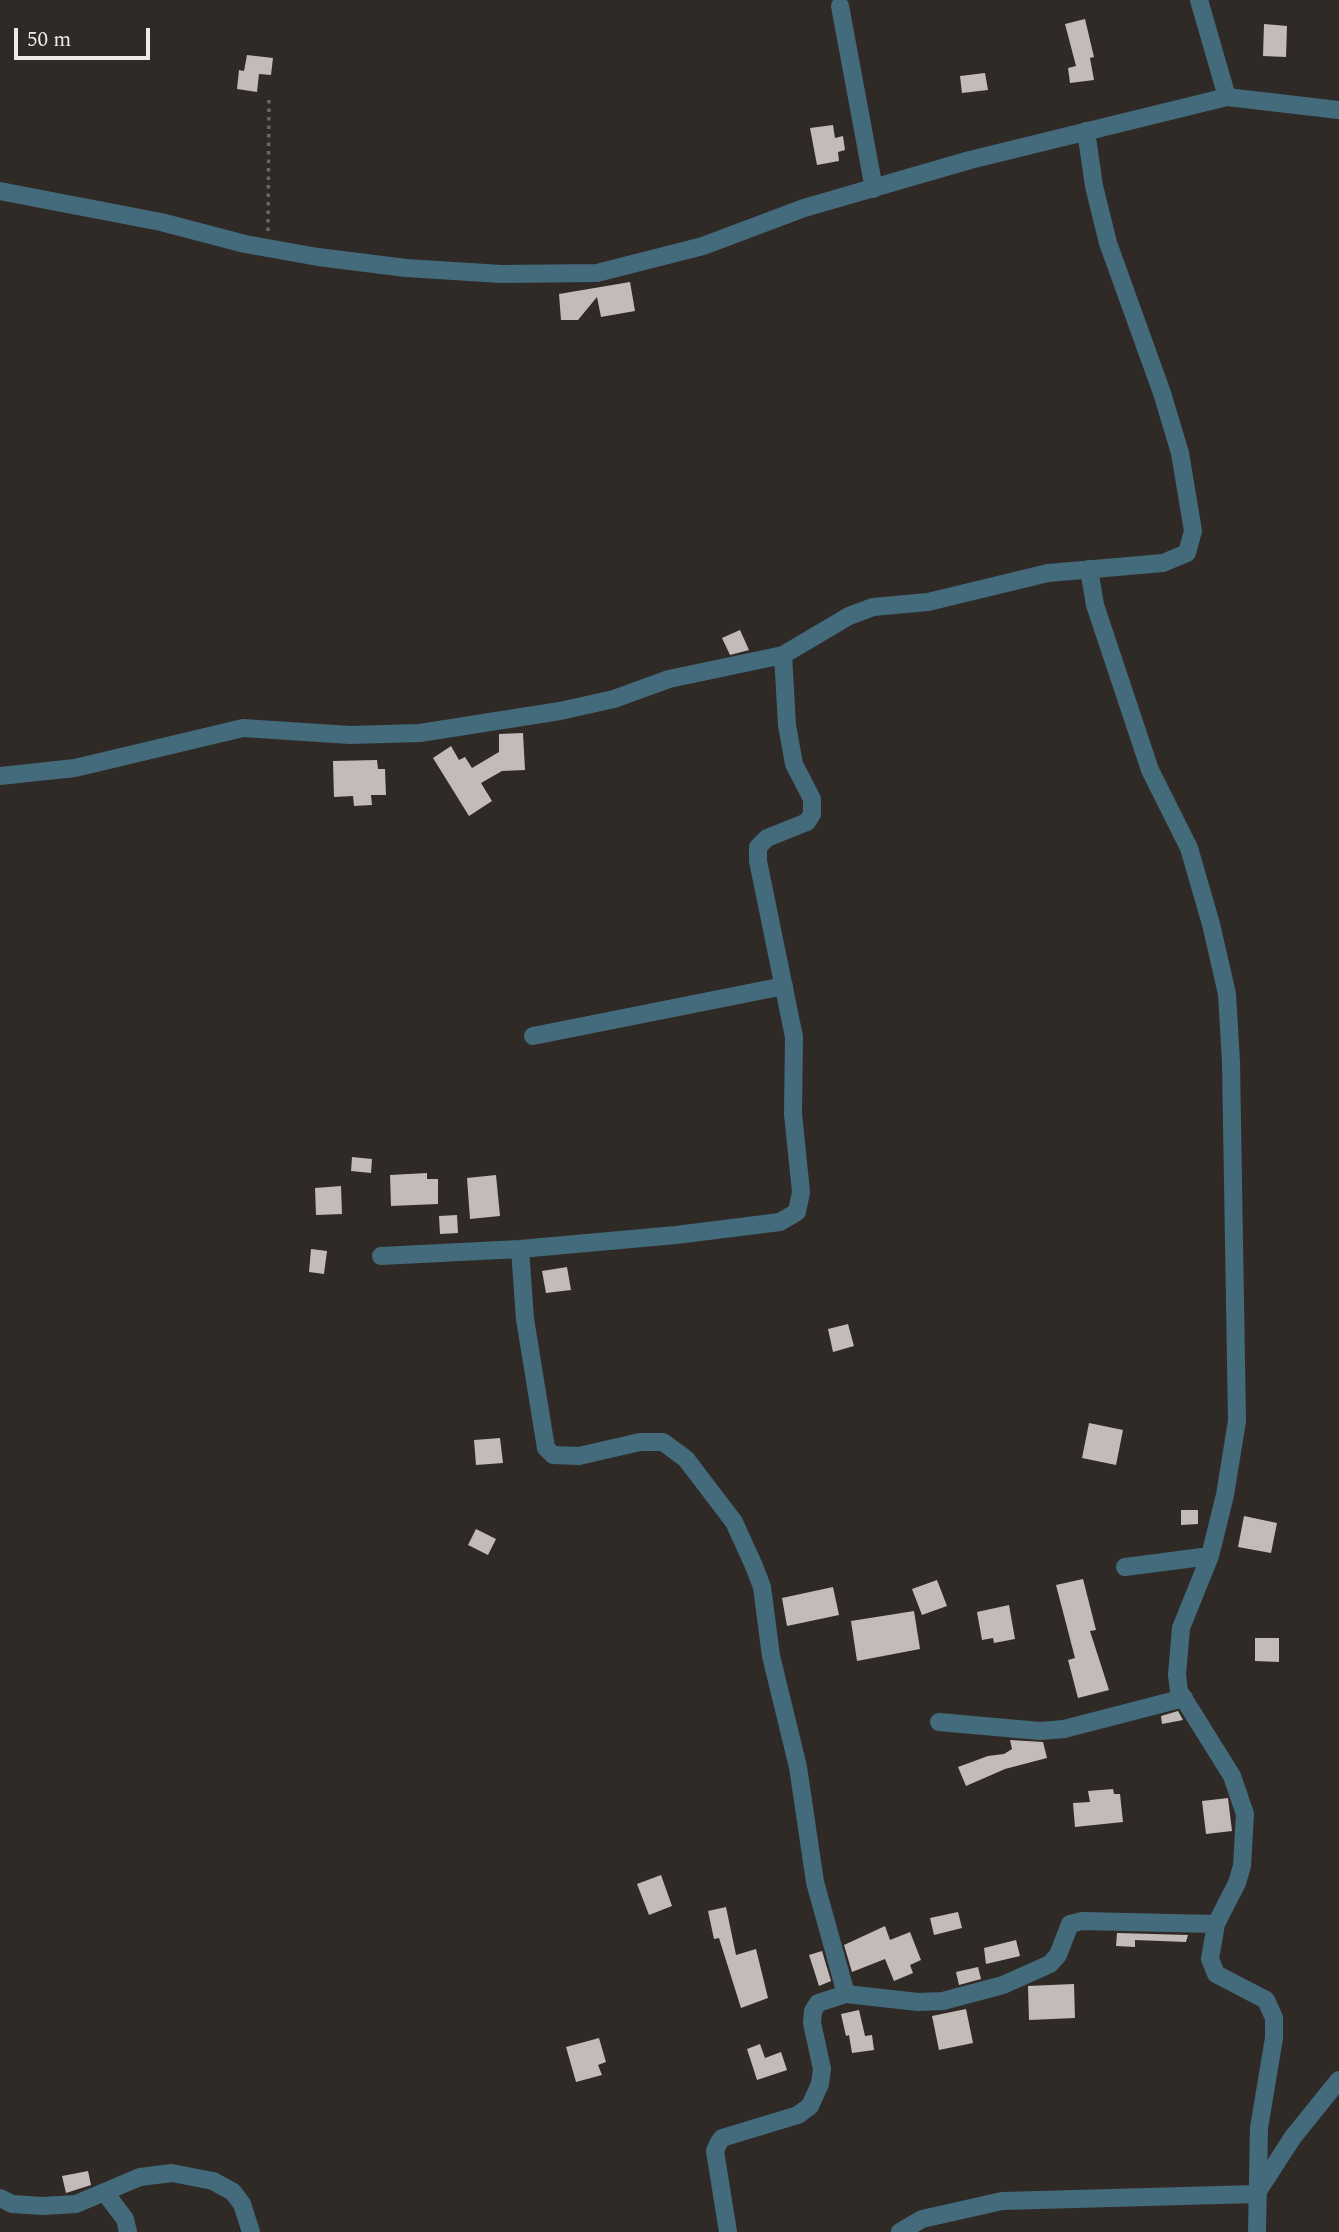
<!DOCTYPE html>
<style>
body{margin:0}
#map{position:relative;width:1339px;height:2232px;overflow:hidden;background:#302a27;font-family:Spectral,serif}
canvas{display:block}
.scale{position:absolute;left:14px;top:28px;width:136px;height:32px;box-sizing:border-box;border:4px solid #eeeae8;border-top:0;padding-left:9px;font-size:21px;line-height:24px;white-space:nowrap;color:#eeeae8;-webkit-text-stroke:5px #302a27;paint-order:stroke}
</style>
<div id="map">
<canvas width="1339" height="2232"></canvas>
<div class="scale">50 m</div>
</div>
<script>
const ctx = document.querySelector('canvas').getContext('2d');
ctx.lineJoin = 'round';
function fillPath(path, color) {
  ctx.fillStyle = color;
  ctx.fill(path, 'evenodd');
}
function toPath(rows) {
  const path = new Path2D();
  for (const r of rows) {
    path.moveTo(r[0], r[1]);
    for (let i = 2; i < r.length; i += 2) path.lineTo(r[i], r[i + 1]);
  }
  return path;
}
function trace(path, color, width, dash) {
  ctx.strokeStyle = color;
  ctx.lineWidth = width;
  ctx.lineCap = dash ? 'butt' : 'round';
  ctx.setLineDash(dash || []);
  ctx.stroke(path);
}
fillPath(toPath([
 [1085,19,1094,57,1090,58,1094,80,1070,83,1068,68,1076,66,1065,24],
 [1264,24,1287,26,1286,57,1263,56],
 [247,55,273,58,271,75,259,74,257,92,237,89,239,70,244,71],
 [985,73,988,90,962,93,960,76],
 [833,125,835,138,843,136,845,150,838,152,839,161,817,165,810,128],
 [630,282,635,311,601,317,597,297,578,320,561,320,559,294],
 [740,630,749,650,730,655,722,638],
 [523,733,525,770,502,771,481,783,492,801,469,816,433,758,451,746,459,760,465,757,472,768,499,752,499,734],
 [377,760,378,769,385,769,386,795,371,795,372,805,354,806,353,796,334,797,333,761],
 [352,1157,372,1159,371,1173,351,1171],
 [427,1173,427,1179,438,1179,438,1204,391,1206,390,1175],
 [496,1175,500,1216,470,1219,467,1178],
 [341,1186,342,1214,316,1215,315,1188],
 [457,1215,458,1233,440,1234,439,1216],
 [311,1249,327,1251,324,1274,309,1272],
 [567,1267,571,1290,546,1293,542,1271],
 [848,1324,854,1346,833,1352,828,1329],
 [1089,1423,1123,1430,1116,1465,1082,1458],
 [500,1438,503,1463,476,1465,474,1440],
 [1181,1510,1198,1510,1198,1524,1181,1525],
 [1244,1516,1277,1523,1271,1553,1238,1547],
 [476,1529,496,1539,488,1555,468,1545],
 [1083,1579,1096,1630,1090,1631,1109,1690,1078,1698,1068,1660,1075,1658,1056,1585],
 [937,1580,947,1606,922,1615,912,1589],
 [833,1587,839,1615,787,1626,782,1598],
 [1009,1605,1015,1639,994,1643,993,1638,982,1640,977,1612],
 [914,1611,920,1649,857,1661,851,1621],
 [1255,1638,1279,1638,1279,1662,1255,1661],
 [1178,1711,1183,1720,1162,1724,1161,1716],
 [1010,1740,1043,1742,1047,1758,1005,1769,966,1786,958,1767,988,1756,1004,1754,1012,1749],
 [1113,1789,1114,1794,1120,1794,1123,1822,1075,1827,1073,1803,1090,1802,1088,1791],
 [1228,1798,1232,1831,1206,1834,1202,1801],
 [661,1875,672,1906,649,1915,637,1884],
 [726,1907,736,1955,756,1949,768,1998,741,2008,719,1938,714,1939,708,1911],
 [958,1912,962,1928,934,1935,930,1918],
 [885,1926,890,1940,910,1932,921,1960,910,1965,913,1973,894,1981,885,1959,852,1972,844,1945],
 [1117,1933,1188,1935,1186,1942,1135,1940,1135,1947,1116,1946],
 [1016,1940,1020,1956,986,1964,984,1948],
 [822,1951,831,1981,819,1986,809,1955],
 [978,1967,981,1979,959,1985,956,1972],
 [1074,1984,1075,2018,1029,2020,1028,1986],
 [966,2009,973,2043,939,2050,932,2016],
 [859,2010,865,2036,872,2035,874,2050,852,2053,849,2035,846,2036,841,2014],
 [599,2038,606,2062,598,2065,602,2075,576,2082,566,2047],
 [760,2044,765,2058,781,2052,787,2070,757,2080,747,2049],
 [88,2171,91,2185,66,2193,62,2176]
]), '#c3bbb8');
trace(toPath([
 [268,231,269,100]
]), '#6c6764', 3.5, [3.5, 5]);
trace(toPath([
 [1199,0,1227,97],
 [840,6,874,189],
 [0,191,161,222,245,244,318,257,406,268,501,274,597,273,703,246,804,208,970,160,1227,97,1339,110],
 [1089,569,1095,605,1150,770,1189,848,1211,924,1227,994,1231,1062,1237,1421,1225,1495,1210,1556,1181,1628,1177,1675,1179,1691,1232,1776,1245,1814,1242,1866,1237,1883,1216,1924,1210,1959,1216,1974,1266,2000,1274,2018,1274,2038,1259,2128,1257,2232],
 [0,776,75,768,243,728,350,735,420,733,560,711,614,699,669,679,783,655,849,616,873,607,928,602,1048,573,1163,563,1187,553,1193,531,1180,453,1162,393,1108,243,1094,186,1086,131],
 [533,1036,784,986],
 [520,1249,525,1319,546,1448,553,1455,579,1456,640,1442,663,1442,686,1459,734,1522,754,1566,762,1587,771,1656,798,1767,815,1882,846,1994],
 [381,1256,520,1249,676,1235,780,1222,797,1212,801,1192,793,1114,794,1037,758,861,758,847,767,838,807,822,812,814,812,799,794,764,787,725,783,655],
 [1125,1567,1210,1556],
 [939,1722,1040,1731,1064,1729,1184,1698],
 [106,2194,125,2219,128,2232],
 [0,2198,12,2204,43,2206,76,2204,140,2177,172,2173,213,2181,233,2192,242,2204,251,2232],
 [728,2232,715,2151,718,2144,722,2138,798,2115,810,2106,820,2084,822,2069,812,2023,813,2011,818,2003,846,1994,918,2002,943,2001,1003,1985,1050,1964,1058,1955,1070,1924,1082,1921,1216,1924],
 [900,2232,922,2219,1002,2201,1256,2194,1293,2137,1339,2080]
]), '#446b7b', 18);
</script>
